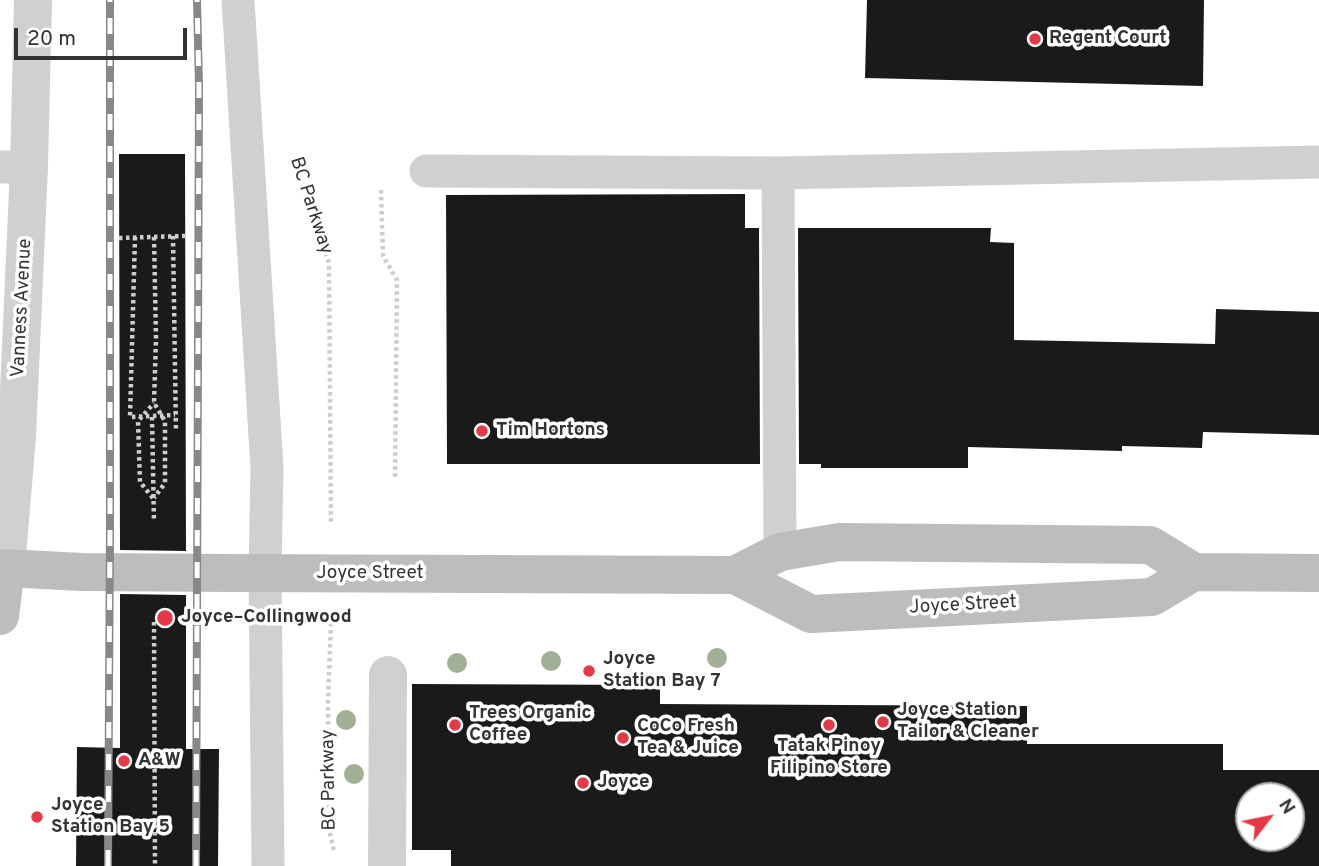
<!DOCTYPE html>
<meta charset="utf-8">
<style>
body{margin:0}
#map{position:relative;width:1319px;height:866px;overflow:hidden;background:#fff;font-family:Overpass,sans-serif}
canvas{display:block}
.north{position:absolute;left:1235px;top:782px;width:70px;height:70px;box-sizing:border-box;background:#fff;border:2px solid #adadad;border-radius:50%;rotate:58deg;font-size:19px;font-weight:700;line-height:28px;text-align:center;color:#333}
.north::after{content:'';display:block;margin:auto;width:24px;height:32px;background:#e63946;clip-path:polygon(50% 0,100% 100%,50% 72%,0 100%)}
.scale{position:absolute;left:14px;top:28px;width:173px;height:32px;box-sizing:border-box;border:4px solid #333;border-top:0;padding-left:9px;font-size:21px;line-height:24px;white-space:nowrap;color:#333;-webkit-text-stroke:5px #fff;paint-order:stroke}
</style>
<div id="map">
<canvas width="1319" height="866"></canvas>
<div class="north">N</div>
<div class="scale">20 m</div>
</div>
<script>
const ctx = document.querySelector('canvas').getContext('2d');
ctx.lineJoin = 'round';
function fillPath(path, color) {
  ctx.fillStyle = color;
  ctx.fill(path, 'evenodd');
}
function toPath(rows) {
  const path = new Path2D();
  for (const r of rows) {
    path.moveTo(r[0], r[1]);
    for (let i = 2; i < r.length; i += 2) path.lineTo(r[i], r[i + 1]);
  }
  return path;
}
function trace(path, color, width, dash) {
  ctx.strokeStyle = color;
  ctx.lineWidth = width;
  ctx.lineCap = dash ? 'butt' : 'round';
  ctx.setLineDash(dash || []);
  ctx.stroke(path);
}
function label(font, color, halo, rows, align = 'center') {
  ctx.font = font + ' Overpass,sans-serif';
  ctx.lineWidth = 7;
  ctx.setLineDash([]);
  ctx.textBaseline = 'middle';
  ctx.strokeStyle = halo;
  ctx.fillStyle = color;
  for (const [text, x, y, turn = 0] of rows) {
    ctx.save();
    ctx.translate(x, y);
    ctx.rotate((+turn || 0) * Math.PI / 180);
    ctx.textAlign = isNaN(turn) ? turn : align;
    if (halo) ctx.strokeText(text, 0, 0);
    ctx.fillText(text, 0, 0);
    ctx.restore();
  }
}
fillPath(toPath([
 [867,0,1204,0,1203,86,865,78],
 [119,154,185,154,186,551,120,550],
 [745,194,745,228,759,228,760,464,447,464,446,195],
 [798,228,991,228,990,242,1014,243,1014,340,1215,344,1216,309,1319,312,1319,435,1203,432,1202,448,1122,446,1122,451,968,447,968,468,821,468,821,464,799,464],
 [120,594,186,595,186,749,219,749,218,866,76,866,77,747,120,748],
 [412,684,660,685,660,704,1027,706,1027,744,1223,744,1223,770,1319,770,1319,866,451,866,451,850,412,850],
 [1249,796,1291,796,1291,838,1249,838]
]), '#1a1a1a');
trace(toPath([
 [299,173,329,263,331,523],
 [381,190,383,256,397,280,395,480],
 [173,236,176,432],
 [135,237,130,417,175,415],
 [154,237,156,338,154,403,165,421,165,483,154,498],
 [119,238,185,236],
 [152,417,154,522],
 [153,498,140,482,138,421,154,403],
 [154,622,155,866],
 [331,623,328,701,329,829,334,851]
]), '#cdcdcd', 4.5, [3.5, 3.5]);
trace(toPath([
 [238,0,267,468,265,573,268,866],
 [0,167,29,167],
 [426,171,778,173,1319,162],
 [778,173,780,552]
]), '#d0d0d0', 33);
trace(toPath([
 [6,568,17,436,29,167,33,0],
 [387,866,388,675]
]), '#d0d0d0', 38);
trace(toPath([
 [0,570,6,568,81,572,234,573,735,575,780,552,839,542,1150,545,1194,572,1319,573],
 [735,575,811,614,1152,597,1194,572],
 [0,616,6,568]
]), '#bdbdbd', 38);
const rail = toPath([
 [108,866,110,529,110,0],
 [196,866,199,86,197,0]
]);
trace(rail, '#888', 8);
trace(rail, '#fff', 5, [16]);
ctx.fillStyle = '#a2b095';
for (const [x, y] of [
 [717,658],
 [551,661],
 [457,663],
 [346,720],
 [354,774]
]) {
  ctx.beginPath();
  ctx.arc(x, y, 10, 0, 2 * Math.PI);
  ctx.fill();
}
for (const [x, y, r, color] of [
 [1035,39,7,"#e63946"],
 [482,431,7,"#e63946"],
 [165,618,9,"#e63946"],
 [589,671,7,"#e63946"],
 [883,722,7,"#e63946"],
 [455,725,7,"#e63946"],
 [829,725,7,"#e63946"],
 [623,738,7,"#e63946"],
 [124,761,7,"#e63946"],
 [583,783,7,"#e63946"],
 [37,817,7,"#e63946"]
]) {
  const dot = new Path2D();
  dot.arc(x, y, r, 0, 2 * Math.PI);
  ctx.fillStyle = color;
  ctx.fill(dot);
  trace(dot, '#fff', 2.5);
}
label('bold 19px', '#333', '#fff', [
 ["Regent Court",1049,39],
 ["Tim Hortons",496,431],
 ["Joyce–Collingwood",181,618],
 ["Joyce",603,660],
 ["Station Bay 7",603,682],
 ["Joyce Station",897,711],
 ["Tailor & Cleaner",897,733],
 ["Trees Organic",469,714],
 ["Coffee",469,736],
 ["CoCo Fresh",637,727],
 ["Tea & Juice",637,749],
 ["Tatak Pinoy",829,747,"center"],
 ["Filipino Store",829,769,"center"],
 ["A&W",138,761],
 ["Joyce",597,783],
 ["Joyce",51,806],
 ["Station Bay 5",51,828]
], 'left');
label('19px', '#333', '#fff', [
 ["BC Parkway",310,206,72],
 ["Vanness Avenue",23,308,-87],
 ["Joyce Street",370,574],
 ["Joyce Street",963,606,-3],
 ["BC Parkway",330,780,-91]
]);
</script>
